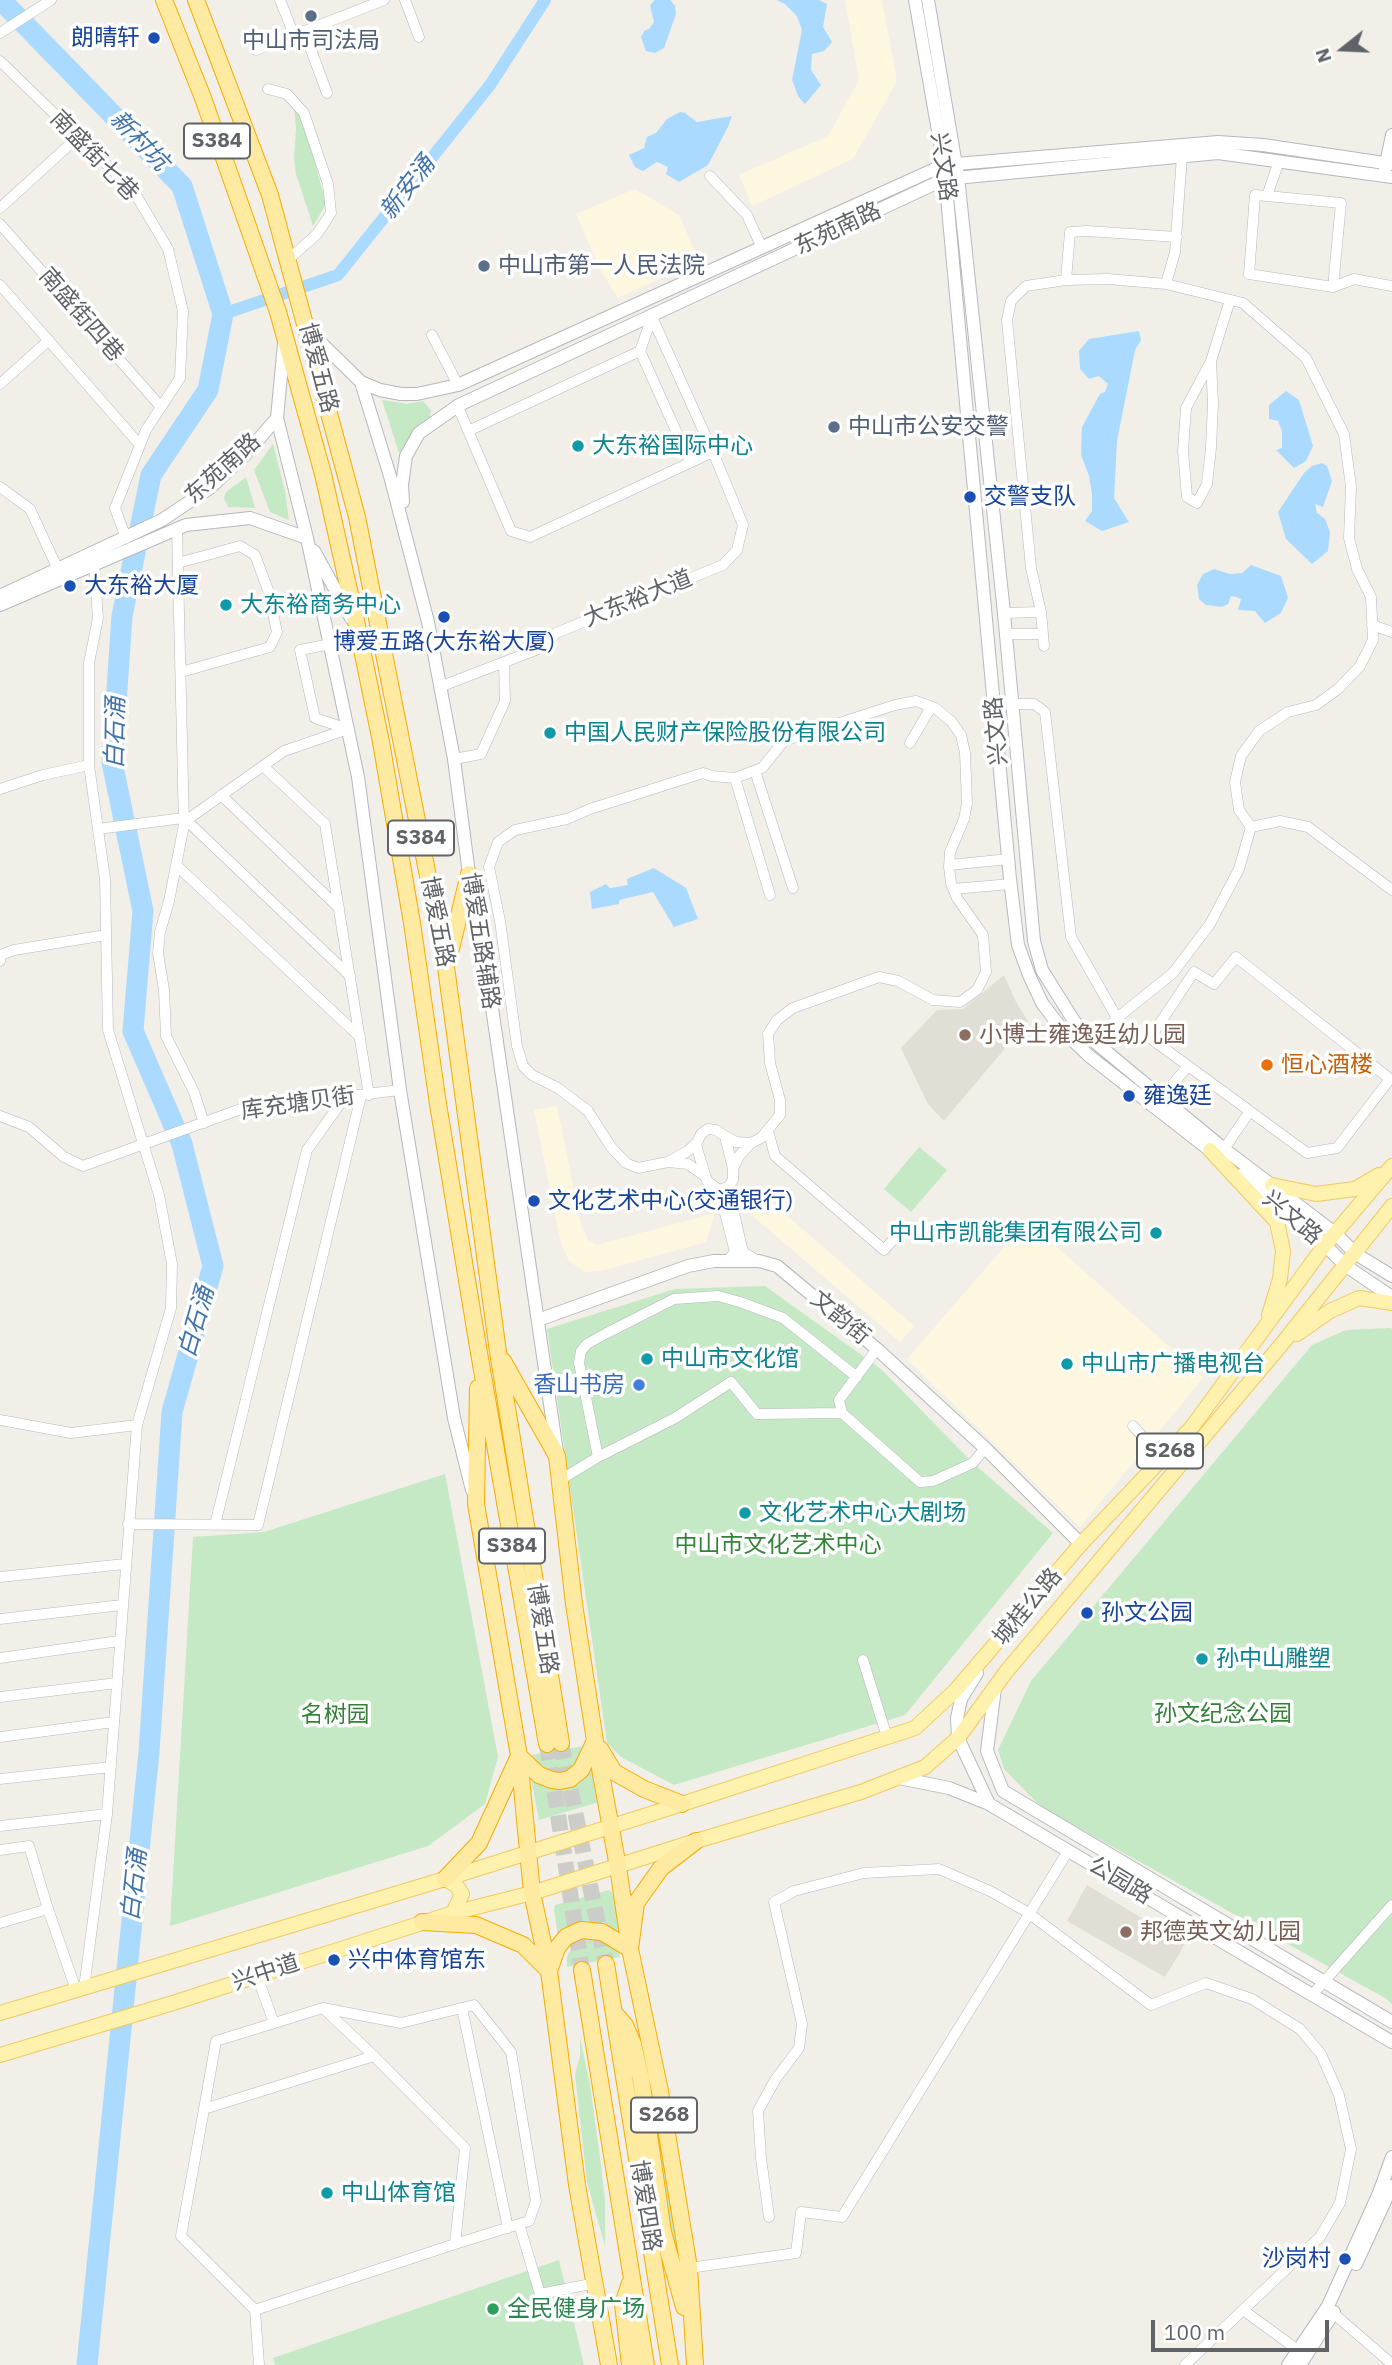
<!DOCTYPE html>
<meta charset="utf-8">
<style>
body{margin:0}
#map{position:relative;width:1392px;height:2365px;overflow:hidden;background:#f1efe8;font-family:"IBM Plex Sans",sans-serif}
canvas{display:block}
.north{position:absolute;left:1308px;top:14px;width:70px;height:70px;-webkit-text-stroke:5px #fff;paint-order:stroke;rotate:252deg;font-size:19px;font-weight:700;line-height:28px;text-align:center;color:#5f6368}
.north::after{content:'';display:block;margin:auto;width:24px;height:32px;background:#5f6368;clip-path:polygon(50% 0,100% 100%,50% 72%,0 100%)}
.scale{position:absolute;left:1151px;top:2320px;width:178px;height:32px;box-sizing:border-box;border:4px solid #5f6368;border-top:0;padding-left:9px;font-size:21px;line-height:24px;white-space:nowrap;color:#5f6368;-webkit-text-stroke:5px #fff;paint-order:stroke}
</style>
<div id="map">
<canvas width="1392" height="2365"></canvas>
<div class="north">N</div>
<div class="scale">100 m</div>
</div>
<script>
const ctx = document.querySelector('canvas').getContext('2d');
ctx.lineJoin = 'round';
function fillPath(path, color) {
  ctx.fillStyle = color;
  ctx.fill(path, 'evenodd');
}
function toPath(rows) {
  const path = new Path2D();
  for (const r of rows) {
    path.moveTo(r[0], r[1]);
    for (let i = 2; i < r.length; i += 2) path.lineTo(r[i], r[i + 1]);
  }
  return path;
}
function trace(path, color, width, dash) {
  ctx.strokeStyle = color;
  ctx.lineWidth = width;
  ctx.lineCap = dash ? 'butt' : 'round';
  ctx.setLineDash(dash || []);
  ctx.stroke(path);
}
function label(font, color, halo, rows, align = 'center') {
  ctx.font = font + ' "IBM Plex Sans","Noto Sans SC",sans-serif';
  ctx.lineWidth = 7;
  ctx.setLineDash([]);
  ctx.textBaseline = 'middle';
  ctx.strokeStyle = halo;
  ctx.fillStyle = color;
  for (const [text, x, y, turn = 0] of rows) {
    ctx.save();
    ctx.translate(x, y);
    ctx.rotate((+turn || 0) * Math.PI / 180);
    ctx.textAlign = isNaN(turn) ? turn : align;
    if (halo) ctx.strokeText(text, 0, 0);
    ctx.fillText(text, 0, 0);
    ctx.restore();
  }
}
fillPath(toPath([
 [845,0,882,0,897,81,853,159,752,206,739,175,828,136,859,80],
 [635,189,679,215,699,261,618,298,601,271,576,214],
 [557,1106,581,1225,588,1240,597,1245,715,1213,706,1242,601,1271,585,1272,569,1261,561,1244,534,1110],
 [754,1187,914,1326,900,1342,754,1217,747,1194],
 [1027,1221,1204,1377,1080,1527,907,1359]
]), '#fef7e0');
fillPath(toPath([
 [1004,975,1016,1002,1028,1021,944,1121,928,1104,901,1048,937,1010,963,1009],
 [1087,1885,1185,1944,1165,1977,1067,1921]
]), '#e1ded6');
fillPath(toPath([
 [294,105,302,114,326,204,313,226,296,174,294,158,296,129],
 [382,400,407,404,423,401,431,410,430,416,399,453],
 [273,444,285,491,289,520,270,512,254,470],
 [246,477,255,508,228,507,224,498,226,492],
 [919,1147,947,1170,911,1212,884,1189],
 [765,1286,881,1369,973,1463,1053,1533,905,1715,674,1785,621,1757,607,1743,547,1329,675,1289],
 [1390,1328,1392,1329,1392,2004,1385,1998,1041,1807,1004,1769,998,1750,1031,1681,1312,1345,1346,1330],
 [445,1474,498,1757,485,1804,428,1846,170,1926,193,1537,264,1532],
 [585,1746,581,1760,569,1772,550,1774,534,1763,532,1755],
 [593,1760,599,1802,539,1820,531,1778,549,1787],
 [609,1890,614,1895,619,1930,616,1931,608,1926,596,1924,559,1943,554,1909,555,1905],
 [595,1936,617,1949,620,1957,567,1967,567,1956,572,1948,585,1939],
 [580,2037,590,2085,601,2165,605,2201,605,2246,587,2182,575,2074,580,2056],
 [646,2089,662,2146,688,2299,671,2249],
 [559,2260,584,2365,275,2365,273,2358]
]), '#c5e8c5');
fillPath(toPath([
 [655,0,670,0,675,6,676,14,664,48,655,53,646,51,641,37,644,31,649,29,654,22,650,5],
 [777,0,819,0,827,4,823,27,832,42,824,51,812,54,811,70,821,85,805,104,798,96,792,80,802,30,797,16,785,4],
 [680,112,685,113,697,122,732,116,728,127,708,165,679,182,666,174,668,167,657,162,643,171,635,167,629,155,644,148,647,137,656,133,667,119],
 [1139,331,1141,340,1135,350,1117,441,1114,498,1129,522,1102,531,1085,521,1092,511,1092,494,1089,476,1081,455,1082,427,1100,394,1105,392,1108,384,1099,376,1089,379,1080,369,1079,351,1089,339],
 [1286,391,1299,400,1313,446,1306,461,1294,468,1276,450,1282,448,1282,431,1278,421,1269,419,1269,405],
 [1322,463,1327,466,1332,481,1323,507,1315,504,1317,513,1325,519,1330,532,1328,551,1312,564,1286,539,1278,512,1304,473,1312,466],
 [1251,565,1281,576,1288,598,1281,613,1265,623,1255,611,1238,610,1241,599,1236,597,1231,596,1228,604,1222,607,1206,605,1199,599,1197,585,1203,574,1214,569,1230,574,1242,573],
 [654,868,686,888,698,919,674,927,653,892,619,900,619,904,592,909,590,892,606,884,610,888,628,885,627,879]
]), '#aadaff');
trace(toPath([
 [223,314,338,275,490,85,545,0]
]), '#aadaff', 12);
trace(toPath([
 [1,0,182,186,223,314,208,390,151,475,122,616,112,762,143,911,133,1031,182,1144,213,1266,172,1412,149,1752,87,2365]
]), '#aadaff', 21);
trace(toPath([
 [561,1743,606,1964],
 [547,1744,582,1970]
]), '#ccccc8', 16, [16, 8]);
const minor = toPath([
 [280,0,294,35],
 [405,0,419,37],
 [304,31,327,93],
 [0,33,51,0],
 [256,50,384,0],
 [0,61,133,190,168,249,183,311,180,378,146,430,115,508,126,538],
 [268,89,287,94,304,113,328,184,331,213,317,234,288,260],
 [1182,156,1175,252,1166,284,1243,303,1306,358,1344,434,1351,487,1349,538,1357,569,1371,597,1373,640,1360,666,1338,689,1316,705,1288,712,1259,731,1241,756,1235,782,1239,810,1251,827],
 [1279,161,1267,196,1255,195,1249,274,1333,287,1354,279,1392,286],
 [710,176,747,215,762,248],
 [1267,196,1341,203,1333,287],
 [0,208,78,137],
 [0,224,161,407],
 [1066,280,1070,232,1087,231,1177,237],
 [0,285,140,445],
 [432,335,458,385],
 [640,351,690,462],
 [1211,361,1213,403,1211,448,1207,484,1197,503,1187,497,1183,451,1186,408,1211,361,1230,300],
 [0,384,49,340],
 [458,407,511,531,530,537,713,452,652,317],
 [468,431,640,351,652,317],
 [0,487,30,509,60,574],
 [177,529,184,825,169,901,160,932,158,953,164,990,166,1036,194,1092,204,1123],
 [178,563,240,546,255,555,268,590,277,632,270,647,181,672],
 [1004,613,1041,612],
 [1372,625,1392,632],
 [1006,634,1043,634],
 [331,644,300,650,315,718,348,729],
 [1044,646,1041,612,1031,568,1007,320,1011,301,1026,286,1066,280,1108,279,1166,284],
 [442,686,546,646,556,633,723,565,737,550,743,525,713,452],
 [1012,704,1034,704,1045,712,1071,937,1117,1018,1096,1043],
 [910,743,931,707],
 [454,759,481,754,505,701,504,664],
 [263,766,325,824,369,1095],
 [755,771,793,888],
 [735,778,770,895],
 [0,789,43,775,89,765],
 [221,795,339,908],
 [184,818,350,976],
 [98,829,191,817,284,751,348,729],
 [176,865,360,1037],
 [949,865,1009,859],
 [953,889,1011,884],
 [1236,957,1390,1079,1337,1148,1307,1153,1150,1038,1194,972,1214,984,1236,957],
 [0,961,1,955,14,950,106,935],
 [1117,1018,1173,973,1210,924,1239,869,1251,827,1280,821,1308,827,1392,890],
 [1161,1098,1188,1066],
 [0,1116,29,1127,64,1157,83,1166,241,1109,400,1090],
 [768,1131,775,1156,884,1250,902,1230],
 [725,1136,736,1142,751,1143,739,1156,733,1169],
 [697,1142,688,1151,668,1162,688,1164,706,1177],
 [1224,1149,1250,1111],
 [668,1162,638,1168,626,1163,611,1147,588,1111,558,1088,532,1075,523,1066,517,1046,500,921,489,867,498,842,515,830,567,819,590,809,703,773,712,776,735,778,762,768,784,741,895,705,916,701,935,708,951,721,961,735,965,753,967,803,964,819,950,852,949,867,951,883,957,898,983,935,986,972,977,990,960,1002,933,1000,898,981,879,977,793,1008,777,1020,768,1034,770,1063,780,1100,780,1115,761,1138,751,1143],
 [728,1187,719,1190,707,1181,696,1145,701,1134,708,1129,716,1130,725,1136,733,1169,733,1180,728,1187,743,1252,758,1261],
 [719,1190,735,1252,727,1261],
 [877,1349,839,1400,842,1413,920,1482,933,1481,973,1463,985,1448],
 [0,1420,71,1433,137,1425],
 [1133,1426,1163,1459],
 [598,1457,579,1363,581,1351,587,1344,605,1334,674,1299,718,1296,740,1302,783,1318,857,1377],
 [560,1480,598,1457,675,1418,731,1382,757,1414,842,1413],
 [128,1524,258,1525,361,1096],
 [215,1525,307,1150,345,1097],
 [0,1577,125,1564],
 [0,1619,122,1605],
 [0,1658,119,1641],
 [863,1660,887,1737],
 [0,1697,117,1683],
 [0,1737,114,1722],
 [0,1779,111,1767],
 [0,1826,107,1814],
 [0,1850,29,1846,48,1909],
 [0,1923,48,1909,76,1990],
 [257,1976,274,2023],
 [84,1988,107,1814,137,1425,171,1308,172,1264,159,1195,108,1030,105,879,89,765,89,663,98,618,94,564],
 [1312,1995,1392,1905],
 [323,2008,374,2056],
 [462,2008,508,2228],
 [204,2109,216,2041,323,2008,401,2023,474,2005,511,2052,536,2201,529,2221,455,2244],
 [769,2217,761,2158,758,2111,775,2080,799,2048,802,2024,774,1902,794,1891,864,1873,939,1869,992,1892,1027,1912,1151,2005,1206,1983,1252,1999,1300,2029,1321,2054,1339,2095,1351,2149,1340,2203,1320,2237,1185,2365],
 [519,2224,540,2294,596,2283],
 [689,2268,796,2253,801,2212,842,2217,1068,1851],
 [255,2310,455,2244,465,2148,374,2056,204,2109,181,2236,255,2310,259,2365],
 [1243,2310,1302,2353],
 [1333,2313,1392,2364]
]);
const tertiary = toPath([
 [1385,169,1392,135],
 [308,330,361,382,390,476,428,622,454,759,469,874,491,1001,557,1452],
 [284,344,277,418,307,538,358,777,400,1090,454,1418,472,1490],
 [361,382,380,390,401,394,417,394,458,385,944,165,1218,142,1263,145,1392,164],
 [403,502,402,485,406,456,419,433,459,405,945,179,1218,153,1392,177],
 [314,551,351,618],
 [0,596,162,520,210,488,244,456,277,418],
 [0,605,186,525,250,518,307,538],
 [538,1320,688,1266,714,1261,759,1261,777,1266,877,1349,985,1448,1081,1544],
 [1356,2264,1392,2186],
 [1288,2365,1328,2306,1379,2193,1392,2157],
 [1300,2365,1334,2312]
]);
const secondary = toPath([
 [915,0,944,165,1010,879,1018,945,1029,975,1042,1003,1064,1032,1089,1056,1216,1155],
 [928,0,958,177,1004,613,1034,941,1042,970,1074,1021,1096,1043,1224,1149,1335,1233,1356,1254,1392,1276],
 [1241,1175,1325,1245,1346,1266,1392,1297],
 [977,1673,961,1699,957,1718,958,1738,989,1804],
 [995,1688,987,1751,1003,1791,1392,2022],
 [899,1778,949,1788,989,1804,1392,2042]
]);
const primary = toPath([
 [1210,1150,1277,1222,1283,1251,1280,1279,1269,1315],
 [1272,1185,1316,1194,1355,1189,1379,1175],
 [1297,1334,1330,1311,1359,1298,1392,1303],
 [445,1879,456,1885,462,1894,453,1913],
 [0,2013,445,1879,682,1804,915,1728,955,1691,1081,1544,1192,1427,1325,1245,1392,1166],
 [0,2055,173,2003,453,1913,532,1893,696,1841,861,1792,925,1767,958,1738,1006,1672,1281,1345,1392,1206]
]);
const trunk = toPath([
 [164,0,203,98,278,312,323,474,358,630,381,742,412,923,438,1104,478,1347,547,1744],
 [196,0,270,195,357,517,446,967,498,1352,561,1743],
 [448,961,469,874],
 [503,1361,557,1456,574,1604,595,1741,618,1867,630,1949,660,2091,689,2268,695,2365],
 [478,1388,476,1504,519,1756,532,1893,549,1971,577,2185,609,2365],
 [600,1749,614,1772,644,1789,682,1804],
 [519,1756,539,1775,552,1780,560,1781,570,1779,581,1770,595,1741],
 [445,1879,479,1843,518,1758],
 [422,1922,476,1925,523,1945,549,1971,557,1948,566,1937,581,1930,602,1932,630,1949,636,1903,661,1868,696,1841],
 [606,1964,670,2365],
 [582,1970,646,2365],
 [616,2015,625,2025,633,2044,641,2079,663,2232,684,2307],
 [630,2283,623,2304,630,2365]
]);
trace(minor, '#b5b8bc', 11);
trace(tertiary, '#b5b8bc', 14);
trace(secondary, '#b6babf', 14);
trace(primary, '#f2c960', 16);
trace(trunk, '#f9ab00', 18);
trace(minor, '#fff', 10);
trace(tertiary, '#fff', 12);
trace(secondary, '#fff', 12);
trace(primary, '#fff2af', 14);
trace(trunk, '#feeaa1', 16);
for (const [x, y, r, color] of [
 [311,16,7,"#5c6f8a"],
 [154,38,7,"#1a4fb4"],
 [484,266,7,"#5c6f8a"],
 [834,427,7,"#5c6f8a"],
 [578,446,7,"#0f9aa8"],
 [970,497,7,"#1a4fb4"],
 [70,586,7,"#1a4fb4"],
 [226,605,7,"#0f9aa8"],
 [444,617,7,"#1a4fb4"],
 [550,733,7,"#0f9aa8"],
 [965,1035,7,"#8d6e63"],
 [1267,1065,7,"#e8710a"],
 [1129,1096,7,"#1a4fb4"],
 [534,1201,7,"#1a4fb4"],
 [1156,1233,7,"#0f9aa8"],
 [647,1359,7,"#0f9aa8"],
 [1067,1364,7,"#0f9aa8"],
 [639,1385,7,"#3f7fe0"],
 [745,1513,7,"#0f9aa8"],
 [1087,1613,7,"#1a4fb4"],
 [1202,1659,7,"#0f9aa8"],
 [1126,1932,7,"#8d6e63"],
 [334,1960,7,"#1a4fb4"],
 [327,2193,7,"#0f9aa8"],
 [1345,2259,7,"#1a4fb4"],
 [493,2309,7,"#2e9e5b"]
]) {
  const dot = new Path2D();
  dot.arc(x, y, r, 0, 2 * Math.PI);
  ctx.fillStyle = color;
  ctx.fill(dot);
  trace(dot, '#fff', 2.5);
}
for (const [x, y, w] of [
 [217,141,66],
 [421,838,66],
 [1170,1451,66],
 [512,1546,66],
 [664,2115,66]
]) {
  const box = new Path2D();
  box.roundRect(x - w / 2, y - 17.5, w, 35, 5);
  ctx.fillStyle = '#fff';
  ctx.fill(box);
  trace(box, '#5f6368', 2);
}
label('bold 21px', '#5f6368', null, [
 ["S384",217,141],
 ["S384",421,838],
 ["S268",1170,1451],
 ["S384",512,1546],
 ["S268",664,2115]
]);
label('23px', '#164399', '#fff', [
 ["朗晴轩",140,38,"right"],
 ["交警支队",984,497],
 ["大东裕大厦",84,586],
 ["博爱五路(大东裕大厦)",444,642,"center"],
 ["雍逸廷",1143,1096],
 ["文化艺术中心(交通银行)",548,1201],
 ["孙文公园",1101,1613],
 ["兴中体育馆东",348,1960],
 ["沙岗村",1331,2259,"right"]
], 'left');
label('23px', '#4e5e75', '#fff', [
 ["中山市司法局",311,41,"center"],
 ["中山市第一人民法院",498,266],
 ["中山市公安交警",848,427]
], 'left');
label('23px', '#5f6368', '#fff', [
 ["南盛街七巷",94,156,46],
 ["兴文路",943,167,82],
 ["东苑南路",838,229,-25],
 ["南盛街四巷",81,315,49],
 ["博爱五路",318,368,75],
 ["东苑南路",223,469,-42],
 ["大东裕大道",638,599,-22],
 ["兴文路",997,731,-95],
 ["博爱五路",437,922,79],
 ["博爱五路辅路",480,941,81],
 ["库充塘贝街",298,1104,-8],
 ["兴文路",1292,1218,40],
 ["文韵街",840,1318,40],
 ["城桂公路",1028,1607,-50],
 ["博爱五路",542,1629,81],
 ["公园路",1120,1881,31],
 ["兴中道",266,1973,-18],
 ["博爱四路",645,2206,81]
]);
label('23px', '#0d838f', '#fff', [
 ["大东裕国际中心",592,446],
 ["大东裕商务中心",240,605],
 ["中国人民财产保险股份有限公司",564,733],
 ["中山市凯能集团有限公司",1142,1233,"right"],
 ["中山市文化馆",661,1359],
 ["中山市广播电视台",1081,1364],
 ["文化艺术中心大剧场",759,1513],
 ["孙中山雕塑",1216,1659],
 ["中山体育馆",341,2193]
], 'left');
label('23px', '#785e54', '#fff', [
 ["小博士雍逸廷幼儿园",979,1035],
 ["邦德英文幼儿园",1140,1932]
], 'left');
label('23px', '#c56008', '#fff', [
 ["恒心酒楼",1281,1065]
], 'left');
label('23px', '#366cbe', '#fff', [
 ["香山书房",625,1385]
], 'right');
label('23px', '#348238', '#fff', [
 ["中山市文化艺术中心",778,1545],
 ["孙文纪念公园",1223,1714],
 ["名树园",335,1715]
]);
label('23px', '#27864d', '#fff', [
 ["全民健身广场",507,2309]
], 'left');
label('italic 24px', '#4174aa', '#fff', [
 ["新村坑",139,141,46],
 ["新安涌",408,188,-52],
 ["白石涌",116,733,-89],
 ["白石涌",197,1322,-74],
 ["白石涌",135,1885,-84]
]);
</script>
